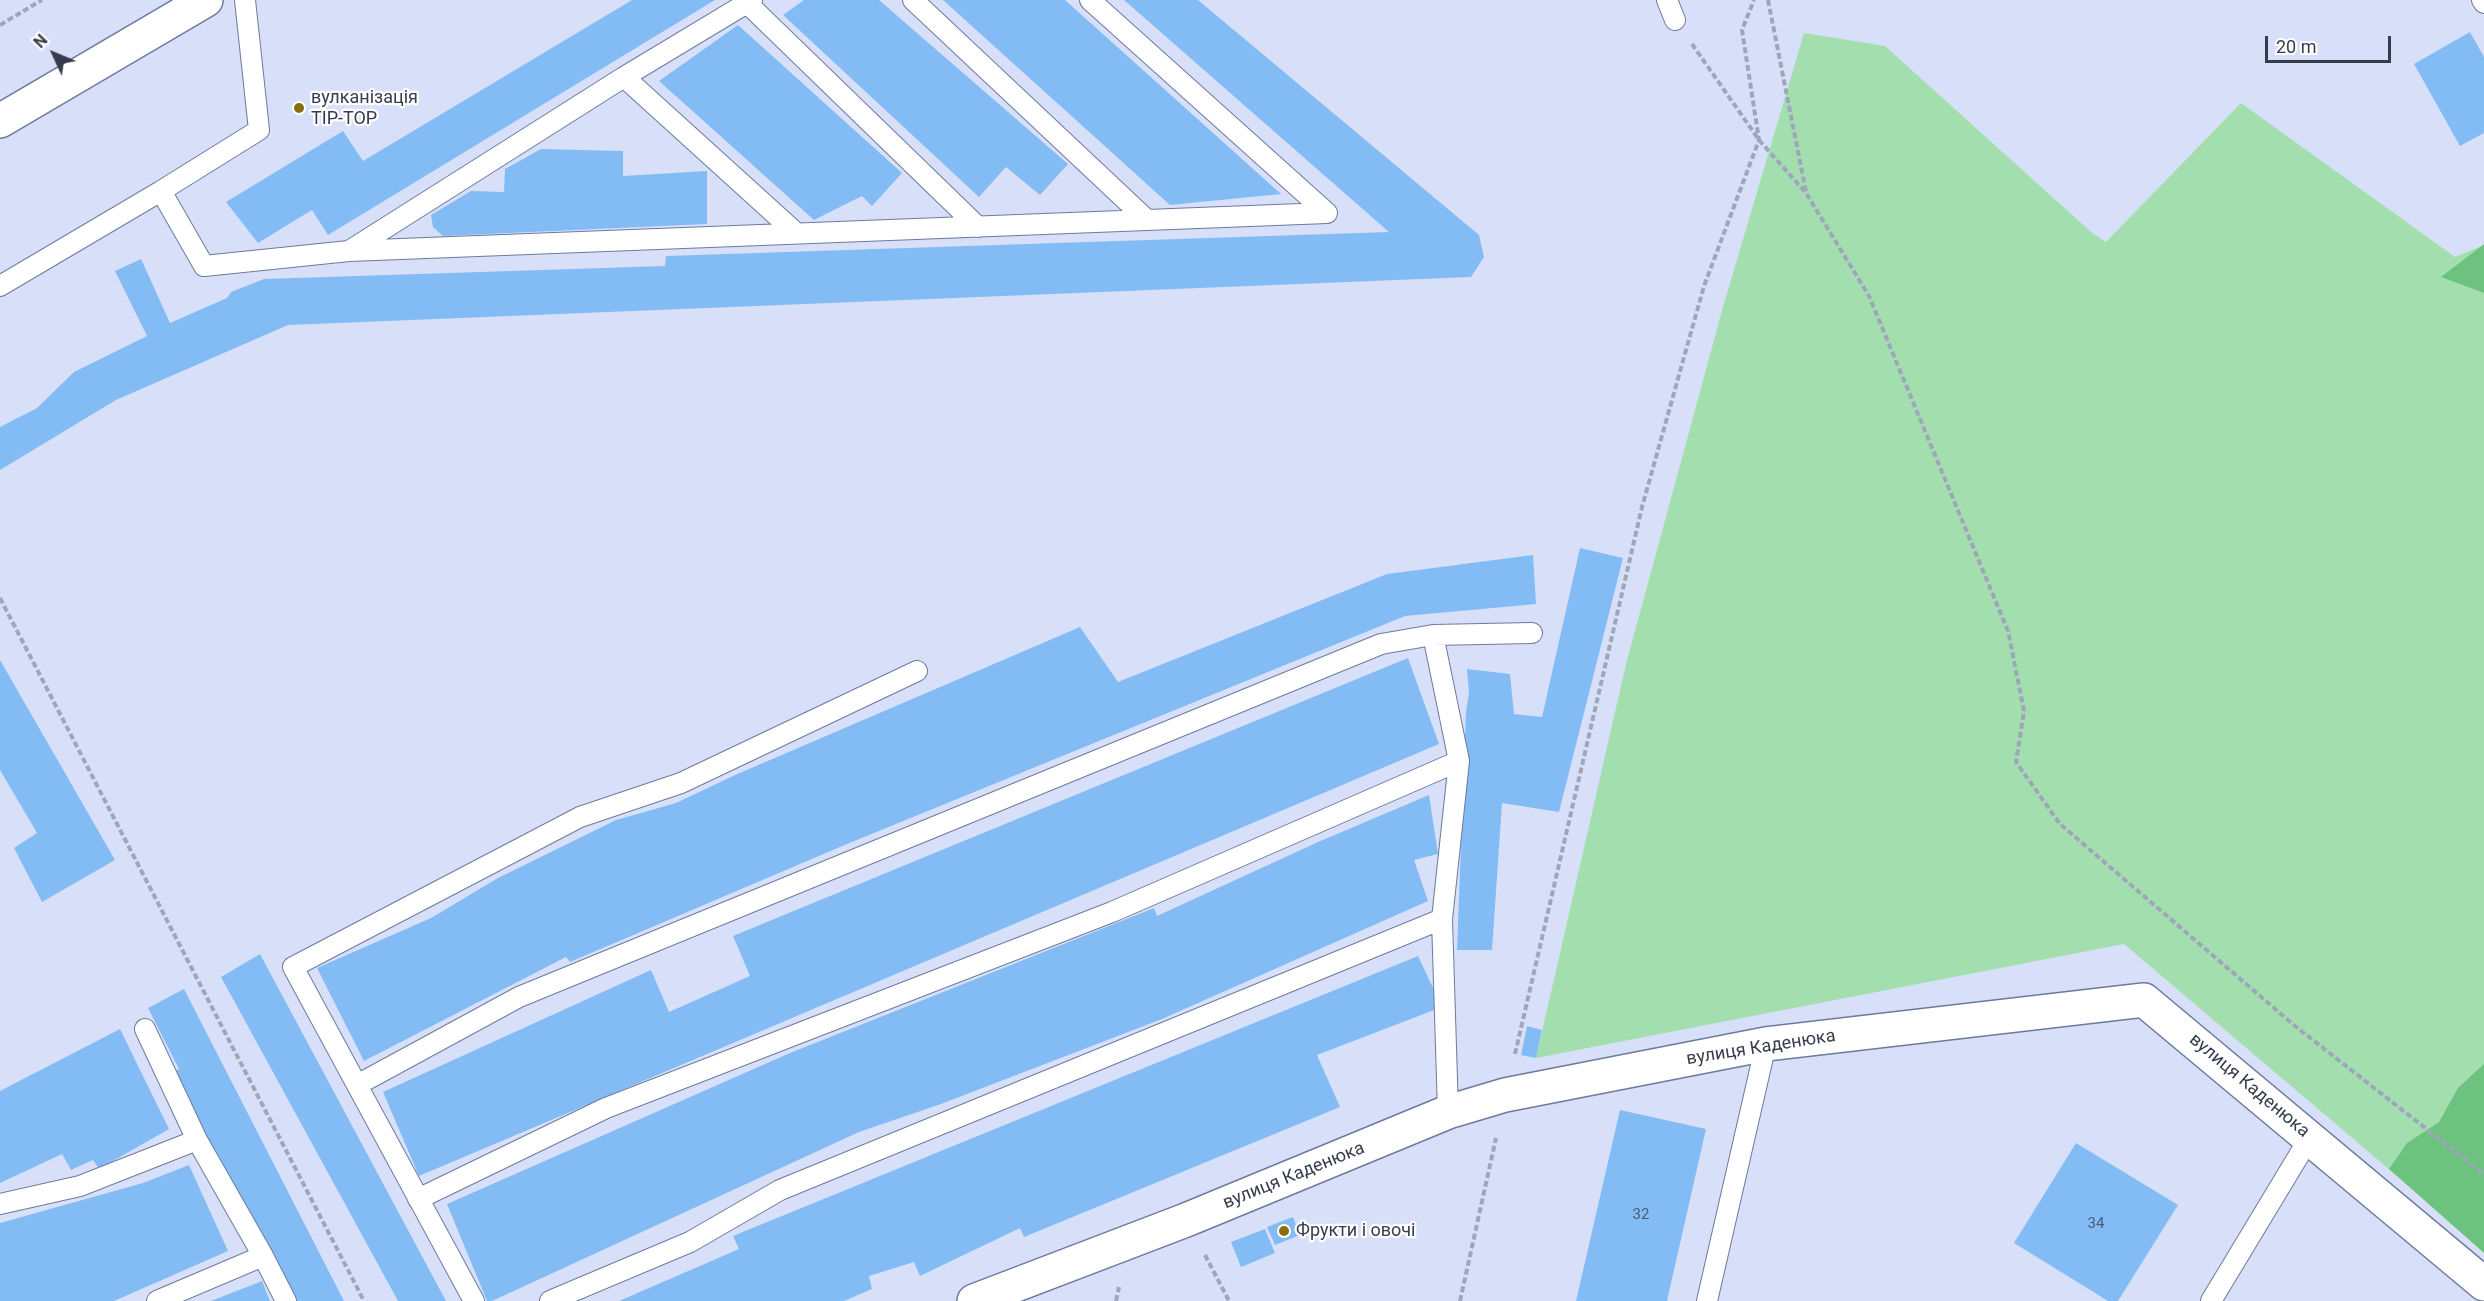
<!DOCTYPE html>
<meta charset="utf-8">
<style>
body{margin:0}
#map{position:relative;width:2484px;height:1301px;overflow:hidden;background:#d7e0f8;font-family:Roboto,sans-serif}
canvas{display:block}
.north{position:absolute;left:24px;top:24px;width:60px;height:60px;-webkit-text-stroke:4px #fff;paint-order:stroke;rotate:314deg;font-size:16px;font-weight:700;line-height:24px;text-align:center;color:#363c4c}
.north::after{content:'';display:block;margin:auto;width:21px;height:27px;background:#363c4c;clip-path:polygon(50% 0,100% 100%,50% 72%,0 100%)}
.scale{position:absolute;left:2265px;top:36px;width:126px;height:27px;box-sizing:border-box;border:3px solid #363c4c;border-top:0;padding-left:8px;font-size:18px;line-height:21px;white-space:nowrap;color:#363c4c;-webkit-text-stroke:4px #fff;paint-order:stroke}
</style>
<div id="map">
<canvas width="2484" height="1301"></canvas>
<div class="north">N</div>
<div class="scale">20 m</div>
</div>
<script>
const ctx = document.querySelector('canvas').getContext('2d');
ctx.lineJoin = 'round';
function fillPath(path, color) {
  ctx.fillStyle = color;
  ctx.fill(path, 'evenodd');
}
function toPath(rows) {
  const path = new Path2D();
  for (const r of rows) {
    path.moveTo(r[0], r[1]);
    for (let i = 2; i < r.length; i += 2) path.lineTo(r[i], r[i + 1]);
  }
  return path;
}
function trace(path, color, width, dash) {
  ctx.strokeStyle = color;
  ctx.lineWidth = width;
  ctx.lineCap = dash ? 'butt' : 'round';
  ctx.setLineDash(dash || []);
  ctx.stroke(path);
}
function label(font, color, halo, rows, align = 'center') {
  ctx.font = font + ' Roboto,sans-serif';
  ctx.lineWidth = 4.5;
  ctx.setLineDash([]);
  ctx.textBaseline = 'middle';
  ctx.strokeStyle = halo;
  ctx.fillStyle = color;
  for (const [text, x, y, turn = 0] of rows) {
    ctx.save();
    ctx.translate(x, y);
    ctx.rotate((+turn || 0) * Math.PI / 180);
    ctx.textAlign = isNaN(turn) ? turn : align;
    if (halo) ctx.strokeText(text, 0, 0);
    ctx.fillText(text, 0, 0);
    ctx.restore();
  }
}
fillPath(toPath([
 [1804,33,1885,46,2091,232,2106,242,2241,103,2455,257,2484,245,2484,1250,2124,944,1536,1058,1626,664,1723,307]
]), '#a3dfae');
fillPath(toPath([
 [2484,244,2484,293,2441,277,2483,245],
 [2484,1064,2484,1253,2389,1169,2407,1143,2439,1122,2458,1088]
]), '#6dc280');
fillPath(toPath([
 [632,0,715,0,328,235,312,210,258,243,226,202,343,131,363,161],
 [804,0,879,0,1068,164,1040,195,1006,167,979,197,783,15],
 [943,0,1065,0,1281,194,1170,205],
 [1124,0,1198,0,1479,235,1484,257,1471,277,288,325,116,400,0,470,0,427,37,408,74,372,147,336,115,271,141,259,170,323,227,298,231,292,264,279,665,266,666,256,1389,232],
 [738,25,902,173,872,206,862,196,814,220,659,81],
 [2470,32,2484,57,2484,133,2460,146,2414,64],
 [541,149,623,151,623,176,707,171,707,224,443,236,433,227,431,215,471,191,504,192,505,169],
 [1580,548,1623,558,1559,812,1502,803,1492,950,1457,950,1466,712,1469,693,1467,669,1510,674,1514,714,1542,717],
 [1533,555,1536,604,1405,616,847,844,570,962,566,957,364,1061,317,968,431,918,498,878,616,820,676,803,735,775,1080,627,1118,682,1387,574],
 [1408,658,1439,744,419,1176,383,1092,651,970,669,1012,750,976,733,936],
 [0,660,115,860,42,902,14,848,37,833,0,770],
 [1429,795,1438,854,1414,860,1428,901,1162,1019,941,1104,859,1132,492,1301,487,1301,447,1204,790,1053,1154,908,1157,916,1318,842],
 [260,954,446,1301,398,1301,221,977],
 [1418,956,1442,1007,1317,1055,1340,1107,1024,1237,1020,1228,920,1276,914,1262,869,1276,872,1289,844,1301,619,1301,739,1249,733,1236],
 [184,989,344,1301,289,1301,173,1072,179,1069,148,1008],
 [1527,1026,1542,1030,1536,1058,1521,1055],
 [120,1029,169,1129,99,1169,93,1160,71,1170,62,1154,0,1183,0,1091],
 [1620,1110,1706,1129,1667,1301,1576,1301],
 [2076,1143,2178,1205,2118,1301,2108,1301,2014,1243],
 [189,1165,228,1251,114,1301,0,1301,0,1223,143,1183],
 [1293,1217,1300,1235,1275,1245,1267,1227],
 [1265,1229,1275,1253,1241,1267,1231,1242],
 [262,1281,270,1301,211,1301]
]), '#83bcf5');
const lane = toPath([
 [913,0,1147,220],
 [1667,0,1675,20],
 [2482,0,2484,3],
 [747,3,978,227],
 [624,77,796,233],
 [161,191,204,266,349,251,1327,213,1090,0],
 [349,251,624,77,752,0],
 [0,286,161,191,259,130,245,0],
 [1433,635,1459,761,1442,919,1448,1112],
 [145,1029,197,1140,263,1256,286,1301],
 [357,1085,519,997,1381,644,1433,635,1532,633],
 [418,1199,606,1108,1112,912,1459,761],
 [0,1204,80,1186,197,1140],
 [157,1301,263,1256],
 [474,1301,293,967,580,817,681,783,917,671],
 [550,1301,690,1242,780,1190,1442,919],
 [1707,1301,1766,1044],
 [2211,1301,2310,1137]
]);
const street = toPath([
 [974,1301,1186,1220,1448,1112,1505,1095,1766,1044,2144,1000,2484,1284]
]);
const secondary = toPath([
 [0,121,206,0]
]);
trace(lane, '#6d7a9e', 22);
trace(street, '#6d7a9e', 36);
trace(secondary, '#6d7a9e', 36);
trace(toPath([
 [1768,0,1806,192],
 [0,25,42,0],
 [1692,44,1759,140,1806,193,1869,296,2008,631,2024,711,2016,762,2060,824,2295,1026,2484,1174],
 [0,598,364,1301],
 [1515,1054,1642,507,1704,286,1759,140,1742,30,1754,0],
 [1205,1255,1229,1301],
 [1116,1301,1119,1287],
 [1460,1301,1496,1138]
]), '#9ea6bb', 4, [6, 3]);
trace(lane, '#fff', 20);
trace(street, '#fff', 33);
trace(secondary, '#fff', 33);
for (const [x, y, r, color] of [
 [299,108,6,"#896c0c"],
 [1284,1231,6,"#896c0c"]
]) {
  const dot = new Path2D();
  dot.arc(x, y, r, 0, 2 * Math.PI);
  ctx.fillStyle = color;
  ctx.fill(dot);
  trace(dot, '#fff', 2);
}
label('15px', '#495c76', null, [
 ["32",1641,1215],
 ["34",2096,1224]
]);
label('18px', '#363c4c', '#fff', [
 ["вулканізація",311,98],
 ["TIP-TOP",311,119],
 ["Фрукти і овочі",1296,1231]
], 'left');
label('18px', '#363c4c', '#fff', [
 ["вулиця Каденюка",1761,1048,-9],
 ["вулиця Каденюка",2249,1086,40],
 ["вулиця Каденюка",1294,1176,-22]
]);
</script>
